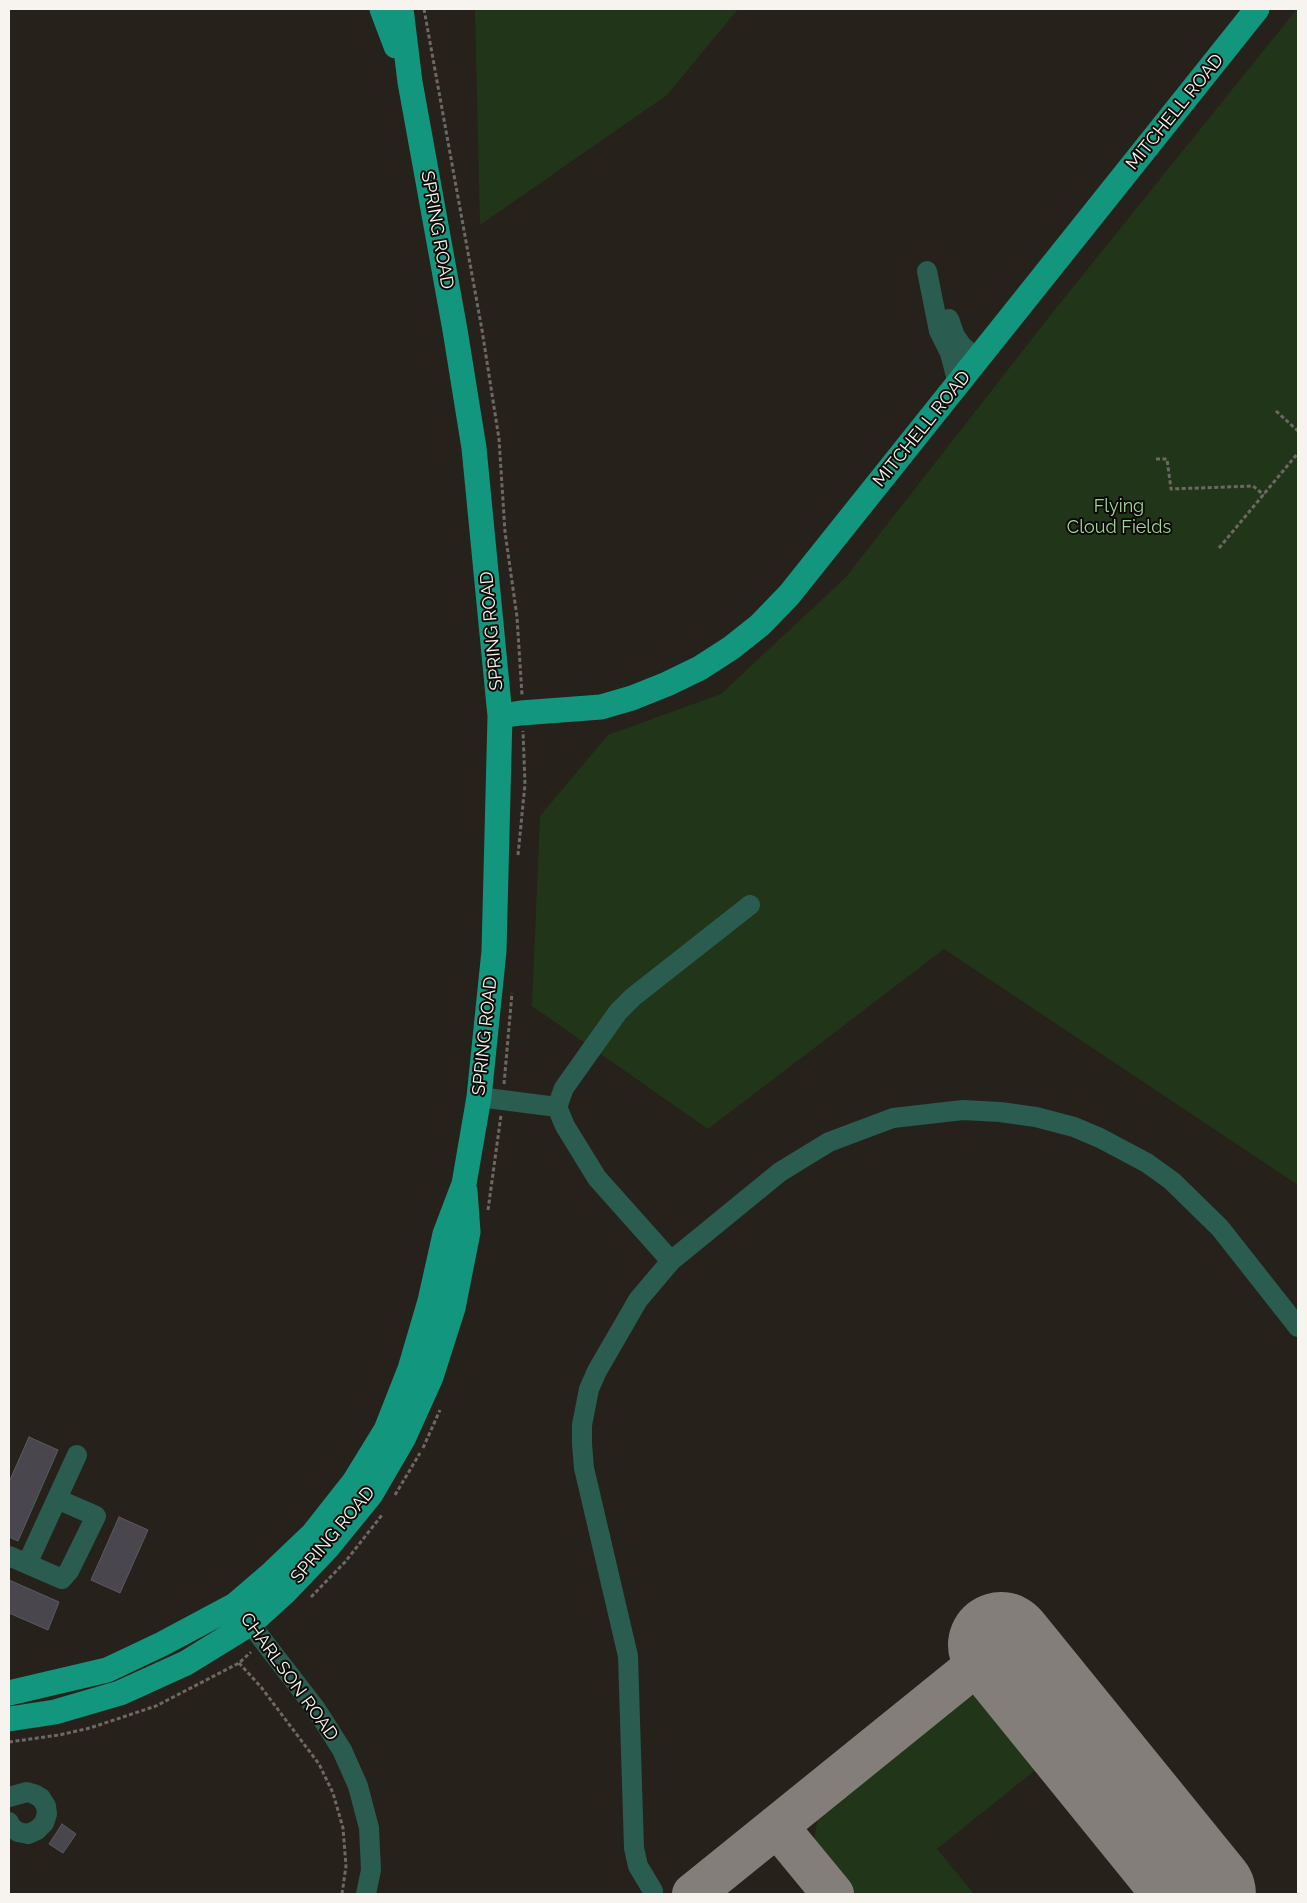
<!DOCTYPE html>
<style>
body{margin:0}
#map{position:relative;width:1307px;height:1903px;overflow:hidden;background:#26211b;font-family:Raleway,sans-serif}
canvas{display:block}
.frame{position:absolute;inset:0;border:10px solid #f7f3ef;pointer-events:none}
</style>
<div id="map">
<canvas width="1307" height="1903"></canvas>
<div class="frame"></div>
</div>
<script>
const ctx = document.querySelector('canvas').getContext('2d');
ctx.lineJoin = 'round';
function fillPath(path, color) {
  ctx.fillStyle = color;
  ctx.fill(path, 'evenodd');
}
function toPath(rows) {
  const path = new Path2D();
  for (const r of rows) {
    path.moveTo(r[0], r[1]);
    for (let i = 2; i < r.length; i += 2) path.lineTo(r[i], r[i + 1]);
  }
  return path;
}
function trace(path, color, width, dash) {
  ctx.strokeStyle = color;
  ctx.lineWidth = width;
  ctx.lineCap = dash ? 'butt' : 'round';
  ctx.setLineDash(dash || []);
  ctx.stroke(path);
}
function label(font, color, halo, rows, align = 'center') {
  ctx.font = font + ' Raleway,sans-serif';
  ctx.lineWidth = 4;
  ctx.setLineDash([]);
  ctx.textBaseline = 'middle';
  ctx.strokeStyle = halo;
  ctx.fillStyle = color;
  for (const [text, x, y, turn = 0] of rows) {
    ctx.save();
    ctx.translate(x, y);
    ctx.rotate((+turn || 0) * Math.PI / 180);
    ctx.textAlign = isNaN(turn) ? turn : align;
    if (halo) ctx.strokeText(text, 0, 0);
    ctx.fillText(text, 0, 0);
    ctx.restore();
  }
}
fillPath(toPath([
 [475,9,738,9,667,95,480,225],
 [1297,9,1298,9,1298,1185,944,949,708,1129,532,1006,540,816,608,735,721,694,846,577,1053,312],
 [975,1692,992,1695,1002,1701,1049,1759,937,1849,974,1894,853,1894,818,1851,814,1839,818,1817,827,1805,959,1697]
]), '#213619');
trace(toPath([
 [777,1826,833,1894],
 [693,1894,1001,1645]
]), '#837e7a', 42);
trace(toPath([
 [1001,1645,1203,1894]
]), '#837e7a', 106);
const building = toPath([
 [29,1437,58,1450,18,1541,9,1537,9,1482,29,1437],
 [119,1517,148,1530,120,1593,91,1580,119,1517],
 [9,1580,59,1602,48,1630,9,1613,9,1580],
 [62,1824,76,1834,63,1853,49,1844,62,1824]
]);
fillPath(building, '#4a464e');
trace(building, '#5d5962', 1);
trace(toPath([
 [424,9,482,330,499,439,505,532,517,617,522,695],
 [1276,411,1298,431],
 [1156,459,1167,459,1171,489,1253,486,1264,495],
 [1219,548,1298,453],
 [518,855,525,784,523,731],
 [504,1084,512,993],
 [488,1210,501,1115],
 [423,1448,440,1410],
 [395,1495,420,1453],
 [311,1597,345,1562,382,1515],
 [239,1663,261,1687,319,1764,333,1793,343,1828,346,1866,342,1894],
 [9,1742,59,1735,90,1728,156,1706,239,1663,251,1652]
]), '#6d6863', 3, [4, 2.5]);
trace(toPath([
 [927,271,939,331,950,353,958,384],
 [949,319,955,336,962,346,978,359],
 [479,1097,557,1107],
 [671,1261,597,1178,565,1126,557,1107,564,1088,618,1012,633,997,750,905],
 [9,1556,62,1579,69,1571,96,1516,57,1499],
 [27,1564,77,1455],
 [241,1612,316,1709,342,1750,358,1786,369,1828,371,1870,366,1894],
 [9,1797,27,1792,34,1794,41,1798,46,1806,47,1814,44,1823,37,1830,28,1834,18,1832,10,1826,9,1822],
 [653,1891,638,1866,634,1848,628,1656,584,1468,582,1444,582,1425,589,1389,597,1371,638,1300,671,1261,780,1172,829,1142,893,1118,963,1110,1000,1112,1036,1117,1074,1127,1100,1138,1147,1163,1172,1181,1220,1228,1298,1327]
]), '#2a5c50', 20);
trace(toPath([
 [382,9,396,46],
 [500,716,521,713,601,707,632,698,667,684,700,668,731,648,760,625,789,595,1257,9],
 [9,1693,107,1670,162,1644,235,1605,270,1575,313,1534,354,1482,386,1430,410,1369,430,1301,445,1234,464,1184,479,1097,494,951,500,716,474,448,455,330,410,82,401,9],
 [9,1719,55,1712,120,1693,186,1663,251,1623,284,1593,327,1548,371,1494,403,1439,431,1377,453,1308,468,1232,465,1191]
]), '#12967d', 25);
label('18px', '#f7f3ef', '#0d0b08', [
 ["MITCHELL ROAD",1175,112,-51],
 ["SPRING ROAD",437,230,80],
 ["MITCHELL ROAD",922,429,-51],
 ["SPRING ROAD",492,631,-95],
 ["SPRING ROAD",485,1036,-84],
 ["SPRING ROAD",333,1535,-50],
 ["CHARLSON ROAD",289,1677,54]
]);
label('18px', '#a5d494', '#0d0b08', [
 ["Flying",1119,507],
 ["Cloud Fields",1119,528]
]);
</script>
